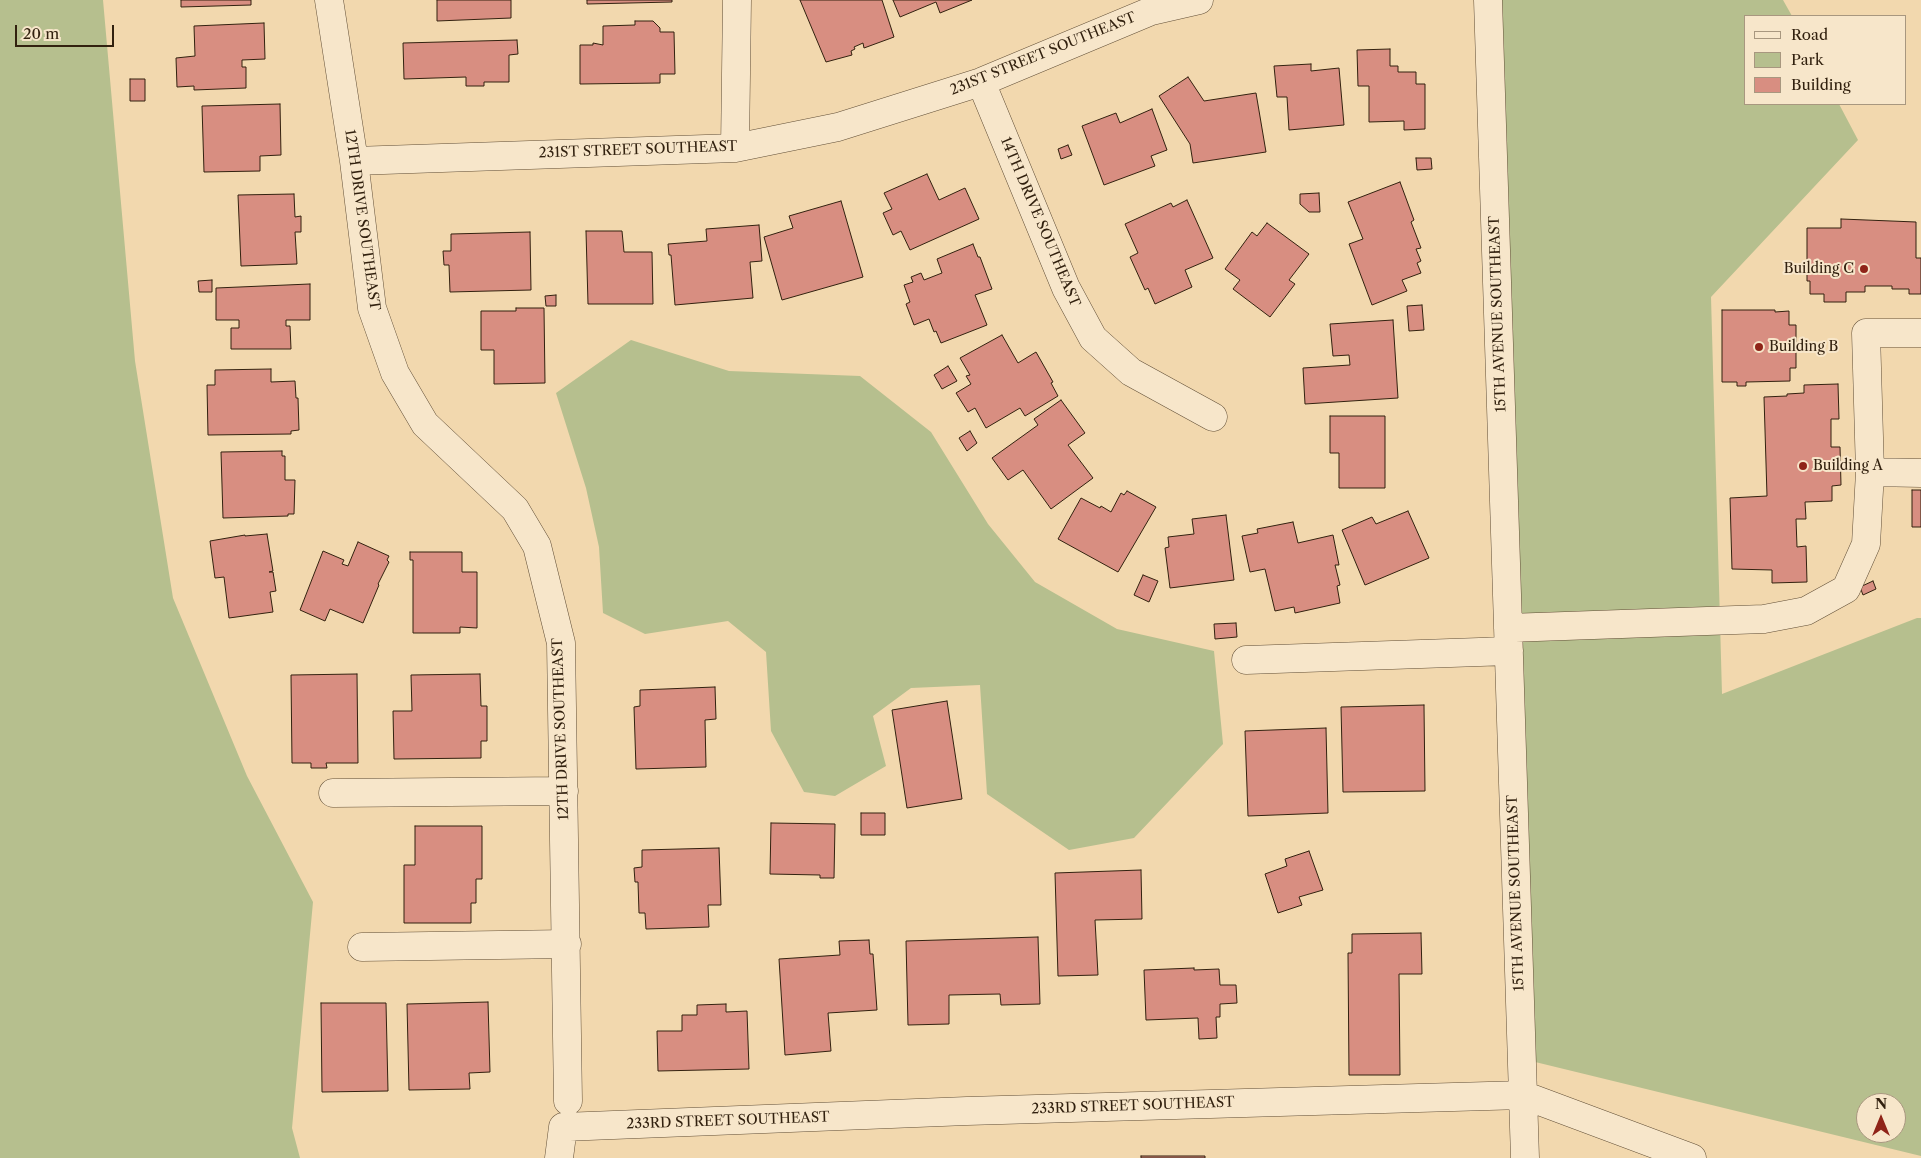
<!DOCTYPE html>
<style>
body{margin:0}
#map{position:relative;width:1921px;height:1158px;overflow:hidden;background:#f2d8ae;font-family:"Libre Caslon Text",serif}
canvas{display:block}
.legend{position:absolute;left:1744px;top:15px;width:162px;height:90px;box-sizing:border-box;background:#f7e6ca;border:1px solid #a8977f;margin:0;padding:6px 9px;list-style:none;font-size:15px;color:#32210f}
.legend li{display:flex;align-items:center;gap:10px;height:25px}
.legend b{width:25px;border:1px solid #a8977f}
.north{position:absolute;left:1856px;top:1093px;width:50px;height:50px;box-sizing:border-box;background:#f7e6ca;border:1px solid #a8977f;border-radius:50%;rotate:0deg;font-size:14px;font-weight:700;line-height:20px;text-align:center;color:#32210f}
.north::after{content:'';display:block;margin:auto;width:18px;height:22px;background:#8f2418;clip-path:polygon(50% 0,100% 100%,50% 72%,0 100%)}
.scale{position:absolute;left:15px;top:25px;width:99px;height:22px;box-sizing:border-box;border:2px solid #32210f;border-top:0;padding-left:6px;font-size:15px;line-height:18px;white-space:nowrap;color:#32210f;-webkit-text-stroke:4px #f7e6ca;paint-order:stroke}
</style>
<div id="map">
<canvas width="1921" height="1158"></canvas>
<ul class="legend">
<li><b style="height:6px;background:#f7e6ca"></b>Road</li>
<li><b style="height:14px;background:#b6bf8e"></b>Park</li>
<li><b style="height:14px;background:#d88e81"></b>Building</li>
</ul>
<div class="north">N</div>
<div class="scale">20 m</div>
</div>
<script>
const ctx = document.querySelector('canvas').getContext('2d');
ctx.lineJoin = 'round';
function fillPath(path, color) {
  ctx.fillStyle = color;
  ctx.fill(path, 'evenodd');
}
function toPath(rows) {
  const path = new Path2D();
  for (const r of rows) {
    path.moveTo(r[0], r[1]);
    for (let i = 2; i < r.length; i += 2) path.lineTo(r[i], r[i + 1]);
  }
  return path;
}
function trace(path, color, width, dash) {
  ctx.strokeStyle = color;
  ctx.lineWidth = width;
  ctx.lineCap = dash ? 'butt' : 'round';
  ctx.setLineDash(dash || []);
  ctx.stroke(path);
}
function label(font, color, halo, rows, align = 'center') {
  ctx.font = font + ' "Libre Caslon Text",serif';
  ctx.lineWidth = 4;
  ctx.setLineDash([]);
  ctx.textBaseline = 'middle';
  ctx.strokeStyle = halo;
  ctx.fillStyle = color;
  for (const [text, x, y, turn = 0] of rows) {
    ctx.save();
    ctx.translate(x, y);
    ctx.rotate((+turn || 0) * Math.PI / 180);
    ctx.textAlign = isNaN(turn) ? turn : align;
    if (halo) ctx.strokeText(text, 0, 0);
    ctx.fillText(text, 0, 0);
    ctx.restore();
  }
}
fillPath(toPath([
 [0,0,103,0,135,361,173,598,247,776,313,902,292,1128,300,1158,0,1158],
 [1488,0,1783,0,1792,16,1745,16,1745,104,1839,104,1858,140,1711,297,1722,694,1917,618,1921,618,1921,1156,1527,1060],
 [1866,1103,1896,1103,1896,1133,1866,1133],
 [631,340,729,371,860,376,931,432,988,524,1035,582,1117,629,1214,651,1223,744,1134,838,1069,850,987,794,980,685,911,688,873,716,886,766,835,796,804,792,771,731,766,652,728,621,645,634,603,613,599,547,586,488,556,393]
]), '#b6bf8e');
const building = toPath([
 [181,0,251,0,251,5,181,7,181,0],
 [437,0,511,0,511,18,437,21,437,0],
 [587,0,672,0,672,2,587,4,587,0],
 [800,0,882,0,894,37,864,48,863,43,854,47,855,49,851,51,852,55,826,62,800,0],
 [893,0,972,0,940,13,936,2,900,17,893,0],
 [635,21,653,21,660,28,660,32,674,32,675,74,660,74,660,83,580,84,580,45,593,45,593,43,603,45,603,26,635,25,635,21],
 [264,23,265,59,242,60,242,67,246,67,246,88,194,90,194,86,177,87,176,58,195,56,194,26,264,23],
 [517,40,518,54,509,55,509,82,484,82,484,86,466,86,466,77,404,79,403,43,517,40],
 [1390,49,1390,66,1398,66,1398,72,1416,72,1416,84,1425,84,1425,129,1404,130,1404,121,1369,122,1369,86,1358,86,1357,50,1390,49],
 [1311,64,1311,71,1339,68,1344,125,1289,130,1287,97,1277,97,1274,66,1311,64],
 [1188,77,1204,101,1256,93,1266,152,1193,163,1190,144,1159,96,1188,77],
 [130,79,145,79,145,101,130,101,130,79],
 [280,104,281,155,260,156,260,171,204,172,202,106,280,104],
 [1152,109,1167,150,1151,156,1155,166,1104,185,1082,126,1116,113,1120,123,1152,109],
 [1068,145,1072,155,1061,159,1058,149,1068,145],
 [1416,158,1431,158,1432,169,1417,170,1416,158],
 [927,174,939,200,965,188,979,219,910,250,901,231,893,235,883,213,892,209,884,193,927,174],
 [1400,182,1414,220,1411,222,1421,248,1416,249,1421,261,1417,263,1421,273,1402,280,1407,291,1372,305,1349,244,1363,239,1348,202,1400,182],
 [1319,193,1320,212,1309,212,1300,204,1300,194,1319,193],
 [294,194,295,217,301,216,301,232,295,232,297,264,241,266,238,195,294,194],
 [1187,200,1213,258,1185,270,1192,287,1155,304,1148,288,1145,290,1130,257,1138,253,1125,224,1171,203,1173,207,1187,200],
 [841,201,863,277,782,300,764,237,793,228,789,216,841,201],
 [1841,219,1916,222,1916,258,1921,258,1921,294,1909,294,1909,289,1892,289,1892,286,1865,286,1865,292,1846,292,1846,302,1824,302,1824,294,1810,294,1810,281,1807,281,1807,228,1841,228,1841,219],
 [1267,223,1309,254,1289,280,1295,284,1270,317,1233,289,1240,280,1225,269,1252,232,1257,236,1267,223],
 [759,225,762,261,750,262,753,298,675,305,671,255,669,255,668,244,707,241,706,229,759,225],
 [586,231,622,231,624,252,652,252,653,304,588,304,586,231],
 [530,232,531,290,450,292,449,265,444,265,443,251,451,251,451,234,530,232],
 [973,244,978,257,980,257,992,289,975,295,987,325,941,343,936,331,934,332,929,319,914,325,906,304,910,302,904,285,913,282,911,277,921,273,924,280,942,273,937,259,973,244],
 [212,280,212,292,199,292,198,281,212,280],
 [310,284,310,320,286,320,286,326,290,326,291,349,231,349,231,328,239,328,239,320,216,320,216,288,310,284],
 [556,295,556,306,546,306,545,296,556,295],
 [1422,305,1424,330,1409,331,1407,306,1422,305],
 [516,308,544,308,545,383,494,384,494,350,481,350,481,311,516,311,516,308],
 [1722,310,1775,310,1775,312,1789,311,1789,325,1796,325,1796,368,1790,368,1790,381,1746,382,1746,386,1737,386,1737,382,1722,382,1722,310],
 [1393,320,1398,398,1305,404,1303,368,1350,365,1349,355,1333,356,1330,324,1393,320],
 [1002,335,1018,363,1036,352,1053,382,1051,383,1058,396,1025,416,1020,408,986,428,975,408,968,412,956,393,971,384,966,376,970,375,960,358,1002,335],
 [948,366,957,381,942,389,934,375,948,366],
 [271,369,271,382,295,381,296,398,298,398,299,430,291,431,291,434,208,435,207,385,215,385,215,370,271,369],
 [1838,384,1839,419,1831,419,1831,447,1840,447,1841,485,1832,486,1832,501,1805,502,1806,519,1796,519,1797,547,1806,546,1807,582,1772,583,1772,570,1732,569,1730,498,1767,496,1764,397,1787,396,1787,394,1804,393,1804,385,1838,384],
 [1061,400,1085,433,1068,445,1093,478,1051,509,1023,470,1008,480,992,458,1038,425,1034,419,1061,400],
 [1330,416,1385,416,1385,488,1339,488,1339,453,1330,453,1330,416],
 [970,431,977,443,967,451,959,438,970,431],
 [282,451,282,456,285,456,285,480,295,480,294,514,288,514,288,516,223,518,221,452,282,451],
 [1912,490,1921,490,1921,527,1912,527,1912,490],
 [1127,491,1156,507,1118,572,1058,539,1081,498,1100,508,1101,506,1111,512,1121,493,1124,495,1127,491],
 [1408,511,1429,558,1365,585,1342,530,1372,517,1376,524,1408,511],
 [1226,515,1234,580,1170,588,1165,548,1169,547,1168,537,1194,534,1192,519,1226,515],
 [1293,522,1298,543,1333,535,1339,565,1335,565,1340,585,1337,586,1340,603,1295,613,1294,607,1275,611,1265,569,1250,572,1242,536,1258,533,1257,529,1293,522],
 [267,534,273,571,269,572,273,572,276,591,270,592,273,612,229,618,224,577,215,578,210,541,245,535,245,536,267,534],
 [358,542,389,556,387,560,389,562,378,584,379,585,363,623,330,609,325,621,300,610,323,551,344,560,342,564,348,566,358,542],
 [410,552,462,552,462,572,477,572,477,628,460,627,460,633,413,633,413,560,410,560,410,552],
 [1143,575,1158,581,1149,602,1134,595,1143,575],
 [1873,581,1876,589,1863,595,1860,587,1873,581],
 [1236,623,1237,637,1215,639,1214,624,1236,623],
 [357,674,358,763,326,763,327,768,311,768,311,763,292,763,291,675,357,674],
 [480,674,481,706,487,706,487,741,481,741,481,758,394,759,393,711,412,711,411,675,480,674],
 [715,687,716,719,705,720,706,767,636,769,634,707,640,706,640,690,715,687],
 [947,701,962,799,907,808,892,710,947,701],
 [1424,705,1425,791,1343,792,1341,707,1424,705],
 [1326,728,1328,813,1248,816,1245,731,1326,728],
 [861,813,885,813,885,835,861,835,861,813],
 [771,823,835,824,834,878,820,878,820,875,770,874,771,823],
 [415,826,482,826,482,879,476,879,476,903,471,903,471,923,404,923,404,865,415,865,415,826],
 [719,848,721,905,708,905,709,927,646,929,645,913,639,913,638,882,635,882,634,868,642,867,642,850,719,848],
 [1309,851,1323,890,1299,897,1302,905,1278,913,1265,874,1287,866,1285,859,1309,851],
 [1141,870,1142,919,1095,920,1098,975,1058,976,1055,873,1141,870],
 [1421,933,1422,974,1399,974,1400,1075,1349,1075,1348,953,1352,953,1352,934,1421,933],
 [1038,937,1040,1004,1001,1005,1000,994,949,995,949,1024,908,1025,906,941,1038,937],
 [869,940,870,954,873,954,877,1010,828,1013,831,1051,785,1055,779,959,840,955,839,941,869,940],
 [1194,968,1194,970,1219,969,1220,985,1236,985,1237,1003,1220,1004,1220,1017,1216,1017,1217,1038,1199,1039,1198,1018,1146,1020,1144,970,1194,968],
 [488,1002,490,1072,469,1073,470,1089,409,1090,407,1004,488,1002],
 [321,1003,386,1003,388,1091,322,1092,321,1003],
 [726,1004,726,1012,747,1011,749,1069,658,1071,657,1031,682,1031,682,1015,697,1015,697,1005,726,1004],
 [1141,1156,1205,1156,1205,1158,1141,1158,1141,1156]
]);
fillPath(building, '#d88e81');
trace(building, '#32210f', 1);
const minor = toPath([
 [329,0,354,161,372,308,395,373,425,424,515,509,537,546,561,643,568,1101],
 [1488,0,1525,1158],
 [981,82,1066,288,1093,338,1131,372,1213,417],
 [735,148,737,0],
 [354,161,735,148,838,127,981,82,1151,11,1199,0],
 [1870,472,1921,473],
 [1508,628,1764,619,1806,611,1846,589,1866,544,1870,472,1866,333,1921,333],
 [1246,660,1509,651],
 [333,793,564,791],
 [362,947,567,944],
 [559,1158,563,1127,967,1111,1523,1095,1692,1158]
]);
trace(minor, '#624f37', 29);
trace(minor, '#f7e6ca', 28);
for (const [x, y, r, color] of [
 [1864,269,5,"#8f2418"],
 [1759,347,5,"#8f2418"],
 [1803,466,5,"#8f2418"]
]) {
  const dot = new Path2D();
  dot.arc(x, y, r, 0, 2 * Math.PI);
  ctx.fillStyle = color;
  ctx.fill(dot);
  trace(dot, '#f7e6ca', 2);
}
label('14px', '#32210f', '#f7e6ca', [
 ["231ST STREET SOUTHEAST",1043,54,-22],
 ["231ST STREET SOUTHEAST",638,150,-2],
 ["12TH DRIVE SOUTHEAST",362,220,82],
 ["14TH DRIVE SOUTHEAST",1040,222,67],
 ["15TH AVENUE SOUTHEAST",1498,314,-92],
 ["12TH DRIVE SOUTHEAST",561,729,-92],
 ["15TH AVENUE SOUTHEAST",1516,893,-92],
 ["233RD STREET SOUTHEAST",1133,1106,-2],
 ["233RD STREET SOUTHEAST",728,1121,-2]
]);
label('14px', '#32210f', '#f7e6ca', [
 ["Building C",1854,269,"right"],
 ["Building B",1769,347],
 ["Building A",1813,466]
], 'left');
</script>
